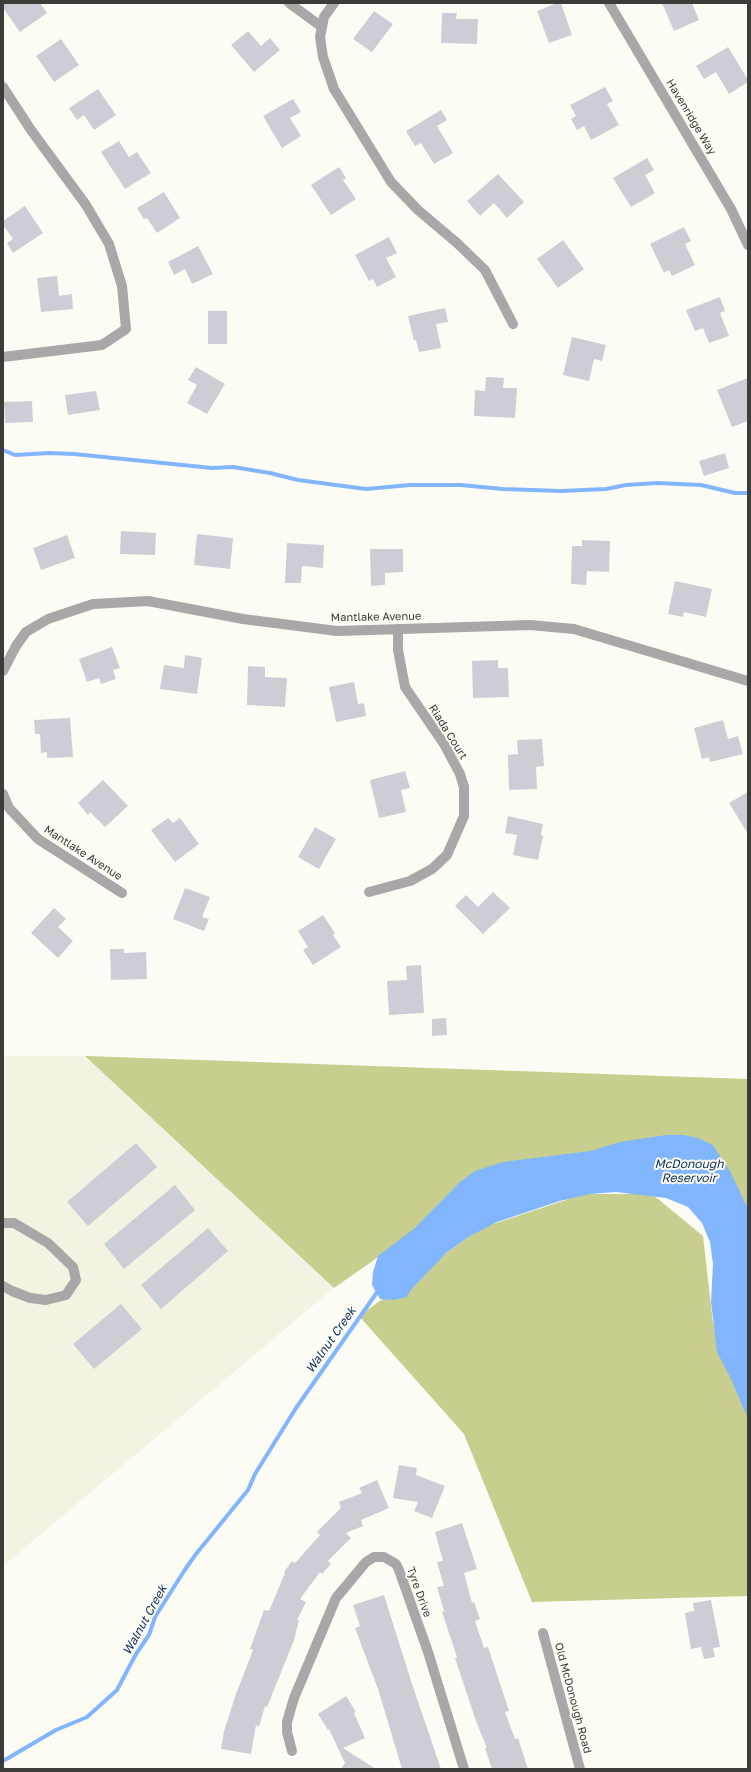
<!DOCTYPE html>
<style>
body{margin:0}
#map{position:relative;width:751px;height:1772px;overflow:hidden;background:#fdfcf4;font-family:"Golos Text",sans-serif}
canvas{display:block}
.frame{position:absolute;inset:0;border:4px solid #3c3c39;pointer-events:none}
</style>
<div id="map">
<canvas width="751" height="1772"></canvas>
<div class="frame"></div>
</div>
<script>
const ctx = document.querySelector('canvas').getContext('2d');
ctx.lineJoin = 'round';
function fillPath(path, color) {
  ctx.fillStyle = color;
  ctx.fill(path, 'evenodd');
}
function toPath(rows) {
  const path = new Path2D();
  for (const r of rows) {
    path.moveTo(r[0], r[1]);
    for (let i = 2; i < r.length; i += 2) path.lineTo(r[i], r[i + 1]);
  }
  return path;
}
function trace(path, color, width, dash) {
  ctx.strokeStyle = color;
  ctx.lineWidth = width;
  ctx.lineCap = dash ? 'butt' : 'round';
  ctx.setLineDash(dash || []);
  ctx.stroke(path);
}
function label(font, color, halo, rows, align = 'center') {
  ctx.font = font + ' "Golos Text",sans-serif';
  ctx.lineWidth = 4;
  ctx.setLineDash([]);
  ctx.textBaseline = 'middle';
  ctx.strokeStyle = halo;
  ctx.fillStyle = color;
  for (const [text, x, y, turn = 0] of rows) {
    ctx.save();
    ctx.translate(x, y);
    ctx.rotate((+turn || 0) * Math.PI / 180);
    ctx.textAlign = isNaN(turn) ? turn : align;
    if (halo) ctx.strokeText(text, 0, 0);
    ctx.fillText(text, 0, 0);
    ctx.restore();
  }
}
fillPath(toPath([
 [3,1056,85,1056,334,1288,3,1566]
]), '#f4f2e2');
fillPath(toPath([
 [85,1056,748,1079,748,1230,730,1194,481,1185,334,1288],
 [584,1194,652,1194,703,1236,713,1323,748,1388,748,1596,532,1602,464,1434,359,1316,481,1228]
]), '#c8ce8e');
fillPath(toPath([
 [666,1135,683,1135,698,1138,713,1145,731,1173,748,1209,748,1419,731,1379,717,1352,711,1302,713,1264,710,1242,702,1223,688,1207,666,1198,616,1192,590,1194,560,1201,497,1222,470,1236,446,1253,410,1291,407,1297,393,1300,380,1299,372,1285,373,1272,378,1256,415,1228,460,1182,475,1171,503,1162,591,1151,620,1142]
]), '#81b6fe');
trace(toPath([
 [3,450,15,455,49,453,74,454,212,468,233,467,270,473,298,480,366,489,410,485,461,485,503,489,561,491,606,489,626,485,657,483,701,485,735,493,748,493],
 [3,1761,56,1730,87,1717,117,1690,136,1654,149,1635,155,1617,184,1571,196,1554,248,1490,255,1474,296,1408,380,1288]
]), '#81b6fe', 4);
fillPath(toPath([
 [3,3,40,3,47,13,20,32,3,8],
 [557,3,561,3,572,35,549,43,537,11],
 [662,3,692,3,699,20,674,31],
 [374,11,393,24,372,52,353,39],
 [442,13,457,13,456,19,478,19,477,44,441,43],
 [248,31,261,46,270,38,280,50,254,72,231,45],
 [61,39,79,65,54,82,36,56],
 [728,47,748,80,748,82,729,94,716,72,704,79,696,66],
 [605,87,613,101,607,104,619,125,591,140,584,126,577,130,571,119,576,116,570,105],
 [98,89,116,115,94,130,84,115,77,120,69,108],
 [293,99,301,112,290,118,301,136,282,148,263,116],
 [441,110,447,120,437,126,453,153,434,164,421,143,415,146,406,131],
 [119,141,129,157,137,152,151,173,125,189,101,152],
 [647,158,654,170,645,175,655,193,631,207,613,178],
 [339,167,346,178,343,180,356,199,331,215,311,185],
 [498,174,524,202,507,218,494,203,480,216,467,201],
 [164,192,180,218,157,233,147,218,144,219,137,208],
 [25,206,43,233,13,253,7,243,13,239,3,225,3,221],
 [684,227,691,241,685,244,695,265,672,276,669,270,664,273,650,244],
 [389,237,397,253,386,258,396,277,377,287,373,279,369,281,355,255],
 [563,240,584,269,558,288,537,259],
 [198,246,213,274,192,284,185,269,174,275,168,262],
 [57,276,59,296,72,294,73,309,41,312,37,278],
 [720,297,725,311,720,313,729,336,709,343,703,328,695,331,686,310],
 [445,308,448,322,436,324,441,348,419,352,416,340,414,341,408,316],
 [208,311,227,311,227,344,208,344],
 [572,337,606,345,602,361,594,359,589,381,563,375],
 [196,367,225,384,207,414,187,403,197,385,188,380],
 [486,377,504,378,503,388,517,388,515,418,474,416,475,390,485,391],
 [748,378,748,421,732,427,717,390],
 [96,391,100,410,68,415,65,395],
 [32,401,33,422,5,423,4,402],
 [725,453,729,468,704,476,699,461],
 [121,531,156,533,155,555,120,554],
 [197,534,233,538,230,569,194,565],
 [67,535,75,558,41,570,33,548],
 [582,540,610,541,609,572,587,571,586,585,571,584,572,546,582,546],
 [287,543,324,545,323,568,302,566,301,583,285,583],
 [370,549,403,549,403,572,385,573,385,585,371,586],
 [675,581,712,589,706,617,684,612,683,617,668,614],
 [112,647,120,668,113,670,116,679,101,684,99,678,87,682,79,659],
 [185,655,202,658,197,694,160,689,164,665,184,668],
 [498,660,498,668,508,668,509,697,473,698,472,661],
 [248,666,265,667,265,677,287,678,285,707,247,705],
 [354,682,358,704,364,703,366,716,336,722,329,687],
 [70,718,73,757,47,758,47,752,41,753,40,734,35,734,34,720],
 [723,720,728,739,738,736,743,754,710,762,709,757,702,759,694,728],
 [542,739,544,766,536,767,537,789,509,790,508,755,518,754,517,740],
 [405,771,410,788,401,790,406,812,379,818,370,780],
 [103,780,128,806,105,827,90,812,88,815,78,803],
 [748,792,748,834,729,803],
 [508,816,543,824,541,835,543,836,538,860,513,855,517,835,505,833],
 [168,818,173,823,180,818,199,844,175,862,151,830],
 [315,827,336,839,319,869,298,857],
 [185,888,210,897,202,917,209,919,204,931,173,919],
 [493,892,510,908,483,934,455,906,466,895,478,907],
 [54,908,66,919,58,927,73,941,58,958,31,933],
 [323,915,335,933,333,935,341,947,313,965,303,950,308,947,298,931],
 [110,949,124,949,124,953,146,952,147,979,111,980],
 [421,965,424,1013,389,1015,387,981,407,980,406,966],
 [446,1018,447,1035,432,1036,432,1019],
 [136,1143,157,1167,88,1226,67,1202],
 [175,1185,195,1210,124,1269,104,1244],
 [208,1228,228,1251,161,1309,141,1285],
 [121,1304,142,1329,94,1369,73,1344],
 [399,1465,417,1468,416,1475,445,1486,432,1518,414,1511,418,1502,393,1498],
 [377,1480,389,1508,361,1520,363,1526,346,1533,351,1538,328,1561,331,1564,322,1574,320,1572,300,1599,306,1602,297,1620,299,1620,294,1640,267,1707,265,1706,259,1727,256,1725,251,1754,221,1749,224,1731,236,1694,253,1650,250,1649,264,1610,269,1611,285,1573,284,1572,292,1561,295,1563,320,1535,317,1532,341,1508,339,1502,362,1493,359,1488],
 [462,1523,477,1569,464,1573,472,1603,474,1602,480,1619,475,1621,484,1648,488,1647,509,1711,505,1712,515,1739,518,1738,528,1769,492,1769,485,1748,487,1748,476,1721,455,1658,457,1657,442,1612,444,1611,437,1587,444,1586,437,1562,443,1561,435,1532],
 [384,1595,412,1684,441,1769,402,1769,378,1689,355,1628,360,1626,353,1605],
 [711,1600,720,1647,713,1648,715,1657,704,1659,701,1647,691,1649,685,1613,694,1611,693,1603],
 [346,1696,356,1712,354,1713,365,1738,343,1748,376,1769,341,1769,345,1763,329,1729,328,1730,318,1714]
]), '#cdced5');
trace(toPath([
 [289,3,322,27],
 [334,3,324,17,320,37,323,57,334,89,391,182,418,210,457,243,485,270,513,324],
 [609,3,731,209,748,245],
 [3,87,31,130,86,205,109,244,122,286,126,329,102,345,3,357],
 [3,671,16,646,26,632,48,619,93,604,148,601,243,619,337,631,530,625,574,629,748,681],
 [3,794,9,808,38,839,122,893],
 [369,892,410,881,432,869,447,855,464,816,464,787,460,774,444,744,405,687,398,650,398,629],
 [3,1223,14,1223,48,1243,73,1267,76,1280,66,1295,46,1300,30,1298,12,1291,3,1286],
 [543,1633,580,1769],
 [292,1751,287,1732,287,1722,294,1698,336,1598,366,1562,374,1557,384,1557,396,1564,399,1570,428,1652,464,1769]
]), '#aba7a9', 10);
label('11px', '#3c3c39', '#fdfcf4', [
 ["Havenridge Way",691,117,59],
 ["Mantlake Avenue",376,617,-1],
 ["Riada Court",448,732,58],
 ["Mantlake Avenue",83,853,33],
 ["Tyre Drive",419,1592,70],
 ["Old McDonough Road",573,1698,75]
]);
label('italic 12px', '#123461', '#fdfcf4', [
 ["McDonough",689,1164],
 ["Reservoir",689,1178],
 ["Walnut Creek",331,1340,-55],
 ["Walnut Creek",145,1620,-61]
]);
</script>
